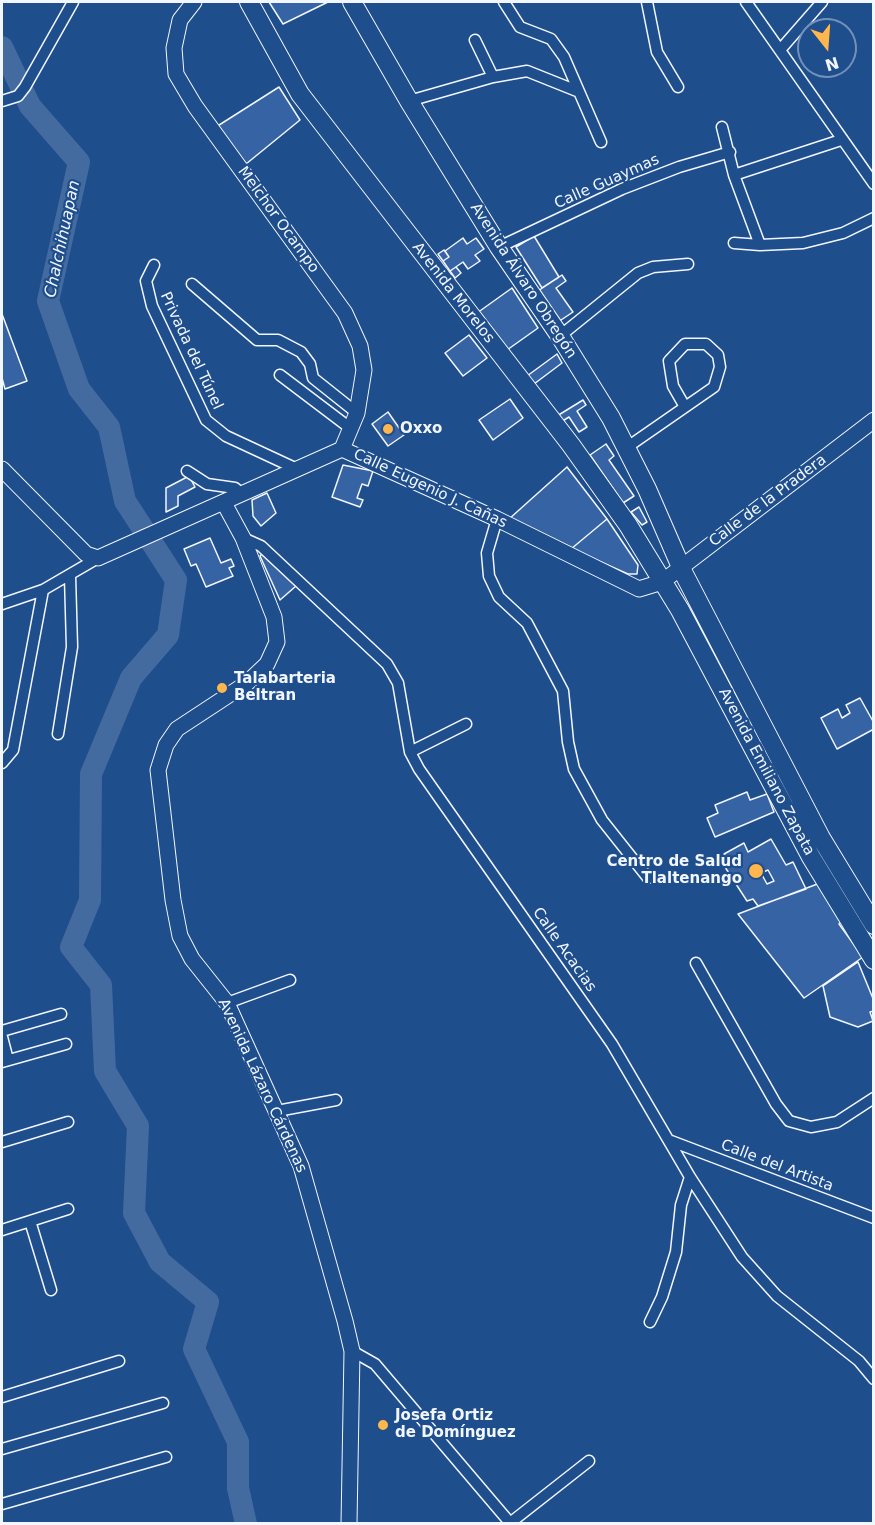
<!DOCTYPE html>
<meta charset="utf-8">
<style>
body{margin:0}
#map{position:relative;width:875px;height:1525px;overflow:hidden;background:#1f4e8c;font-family:"DejaVu Sans",sans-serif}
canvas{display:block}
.frame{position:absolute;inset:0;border:3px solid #f2f6ff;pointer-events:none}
.north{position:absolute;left:797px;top:18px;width:60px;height:60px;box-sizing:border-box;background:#1f4e8c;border:2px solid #7391ba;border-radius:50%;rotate:163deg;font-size:16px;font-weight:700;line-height:24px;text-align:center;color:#f2f6ff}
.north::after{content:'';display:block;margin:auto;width:21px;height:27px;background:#ffb74d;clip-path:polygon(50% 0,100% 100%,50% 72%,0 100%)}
</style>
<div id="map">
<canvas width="875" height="1525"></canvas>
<div class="frame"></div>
<div class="north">N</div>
</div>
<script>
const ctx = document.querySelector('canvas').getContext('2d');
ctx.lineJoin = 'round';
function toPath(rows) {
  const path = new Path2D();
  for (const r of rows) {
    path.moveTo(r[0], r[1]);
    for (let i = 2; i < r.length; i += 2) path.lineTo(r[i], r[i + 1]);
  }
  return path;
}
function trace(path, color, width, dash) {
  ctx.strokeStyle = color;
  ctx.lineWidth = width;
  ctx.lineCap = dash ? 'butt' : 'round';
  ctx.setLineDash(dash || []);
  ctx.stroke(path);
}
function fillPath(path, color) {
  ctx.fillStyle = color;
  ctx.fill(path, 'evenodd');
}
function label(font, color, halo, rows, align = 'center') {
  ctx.font = font + ' "DejaVu Sans",sans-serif';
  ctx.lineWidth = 4.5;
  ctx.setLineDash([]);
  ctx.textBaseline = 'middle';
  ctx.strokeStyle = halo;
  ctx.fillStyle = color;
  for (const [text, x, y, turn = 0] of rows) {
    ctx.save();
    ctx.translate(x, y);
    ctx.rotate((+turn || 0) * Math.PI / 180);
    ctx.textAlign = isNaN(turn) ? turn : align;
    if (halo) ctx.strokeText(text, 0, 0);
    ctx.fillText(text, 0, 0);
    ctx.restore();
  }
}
trace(toPath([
 [2,47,30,106,79,162,48,301,79,389,109,427,125,501,176,580,168,635,131,678,91,774,90,900,71,947,101,985,105,1071,138,1126,134,1213,160,1262,208,1302,194,1349,238,1442,238,1488,246,1524]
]), '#446ba0', 22);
const building = toPath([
 [269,2,328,2,283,24,269,2],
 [279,87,300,120,246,164,216,127,279,87],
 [534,236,559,277,542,288,516,247,534,236],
 [463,238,467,244,476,238,484,249,475,255,480,261,468,269,463,262,450,271,443,261,449,257,445,251,463,238],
 [444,250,449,257,443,261,438,254,444,250],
 [456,267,461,273,455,278,450,271,456,267],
 [562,275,566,281,556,288,573,312,558,322,538,291,562,275],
 [512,288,538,328,507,350,477,313,512,288],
 [2,314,27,381,5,389,2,378,2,314],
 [469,335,487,358,463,376,445,353,469,335],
 [557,354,562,363,534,384,527,376,557,354],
 [510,399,523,418,493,440,479,420,510,399],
 [583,400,586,405,577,411,587,427,579,432,569,417,561,422,557,416,583,400],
 [388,412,404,435,388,446,372,424,388,412],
 [606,444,614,456,609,460,634,496,623,503,590,455,606,444],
 [343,465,373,471,368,486,362,484,357,498,363,500,360,507,332,497,343,465],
 [567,467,607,519,571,549,509,519,567,467],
 [189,476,195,487,178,496,178,506,166,512,166,488,189,476],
 [267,493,276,513,261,526,253,516,252,500,267,493],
 [639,507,647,522,642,525,631,512,639,507],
 [607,519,638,565,637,574,628,574,571,549,607,519],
 [210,538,221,563,231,559,234,566,229,568,233,576,206,587,196,564,191,566,184,549,210,538],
 [262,554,296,586,280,600,260,556,262,554],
 [860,698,874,723,874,729,837,749,821,718,838,709,842,718,850,713,846,705,860,698],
 [747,792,750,800,767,794,774,812,715,837,707,818,718,813,715,805,747,792],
 [771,839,786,865,793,862,806,889,758,906,753,899,747,901,723,864,728,860,724,854,744,843,748,852,771,839],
 [768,870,774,881,767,884,761,873,768,870],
 [820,883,843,919,839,924,863,957,804,998,738,914,820,883],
 [858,962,874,1001,874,1011,870,1012,873,1021,858,1027,830,1017,823,986,858,962]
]);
fillPath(building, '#3563a3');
trace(building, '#f2f6ff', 1.5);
const street = toPath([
 [504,2,520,27,551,39,564,57,601,142],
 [647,2,657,52,678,87],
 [746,2,874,184],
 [475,40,493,77],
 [780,50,822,2],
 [2,101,18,96,25,87,73,2],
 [409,101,493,77,527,71,577,91],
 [722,127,734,175,760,245],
 [734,175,841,140],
 [734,243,760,245,803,243,843,233,874,218],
 [499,247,622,189,679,167,730,152],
 [154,265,146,281,152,306,206,420,226,436,297,469],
 [192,284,257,340,278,340,301,352,310,364,313,378,357,413],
 [560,336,638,273,653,267,688,264],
 [280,375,350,428],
 [626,448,714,387,720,367,718,355,706,344,685,344,669,361,673,386,685,407],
 [187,471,207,484,235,488,242,494],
 [497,519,487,553,489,576,499,597,527,623,563,691,568,742,574,769,602,820,648,878],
 [243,538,261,546,387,664,398,683,410,752,419,769,612,1044,690,1177,742,1257,777,1296,859,1361,874,1379],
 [2,604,43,590,98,558],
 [58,734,72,647,70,576],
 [410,752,466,724],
 [2,763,13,750,43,590],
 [696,963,776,1104,789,1121,811,1127,837,1122,874,1098],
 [227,1003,290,980],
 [2,1031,61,1014],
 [2,1037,8,1060],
 [2,1062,66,1044],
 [277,1111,336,1100],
 [671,1141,874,1218],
 [2,1142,68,1122],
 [30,1221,51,1290],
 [2,1230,68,1209],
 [650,1322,662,1297,676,1252,681,1205,690,1177],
 [352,1351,375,1364,511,1524],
 [2,1397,119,1361],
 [2,1449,163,1403],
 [2,1504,166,1457],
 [510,1523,589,1461]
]);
const secondary = toPath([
 [194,2,180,20,174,48,176,74,195,106,345,313,360,346,364,370,357,413,342,449],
 [2,469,86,554,98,558,342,449,497,519,639,589,662,582,874,420],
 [224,503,243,538,274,617,277,642,267,664,247,683,177,729,166,745,158,770,173,900,180,936,192,959,227,1003,301,1166,345,1321,352,1351,349,1524]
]);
const primary = toPath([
 [249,2,300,94,571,445,628,525,680,610,811,857,874,960],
 [352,2,409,101,499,247,560,336,611,418,647,489,684,574,821,838,874,925]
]);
trace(street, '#f2f6ff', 13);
trace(secondary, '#f2f6ff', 17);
trace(primary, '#f2f6ff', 20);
trace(street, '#1f4e8c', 10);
trace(secondary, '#1f4e8c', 15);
trace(primary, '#1f4e8c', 18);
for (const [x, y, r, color] of [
 [388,429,6,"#ffb74d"],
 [222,688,6,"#ffb74d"],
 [756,871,8,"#ffb74d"],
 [383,1425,6,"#ffb74d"]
]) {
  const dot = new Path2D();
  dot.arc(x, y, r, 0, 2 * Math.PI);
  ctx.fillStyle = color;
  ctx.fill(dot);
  trace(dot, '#1f4e8c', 2);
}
label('15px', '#f2f6ff', '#1f4e8c', [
 ["Calle Guaymas",607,182,-24],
 ["Melchor Ocampo",278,220,54],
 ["Avenida Álvaro Obregón",523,281,57],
 ["Avenida Morelos",453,293,52],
 ["Privada del Túnel",191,351,65],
 ["Calle Eugenio J. Cañas",430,489,25],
 ["Calle de la Pradera",768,501,-37],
 ["Avenida Emiliano Zapata",766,772,62],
 ["Calle Acacias",564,950,55],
 ["Avenida Lázaro Cárdenas",262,1086,65],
 ["Calle del Artista",777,1166,21]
]);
label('bold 15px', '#f2f6ff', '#1f4e8c', [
 ["Oxxo",400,429],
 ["Talabarteria",234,679],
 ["Beltran",234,696],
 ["Centro de Salud",742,862,"right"],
 ["Tlaltenango",742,879,"right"],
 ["Josefa Ortiz",395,1416],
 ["de Domínguez",395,1433]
], 'left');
label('italic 16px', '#f2f6ff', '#1f4e8c', [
 ["Chalchihuapan",63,239,-78]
]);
</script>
